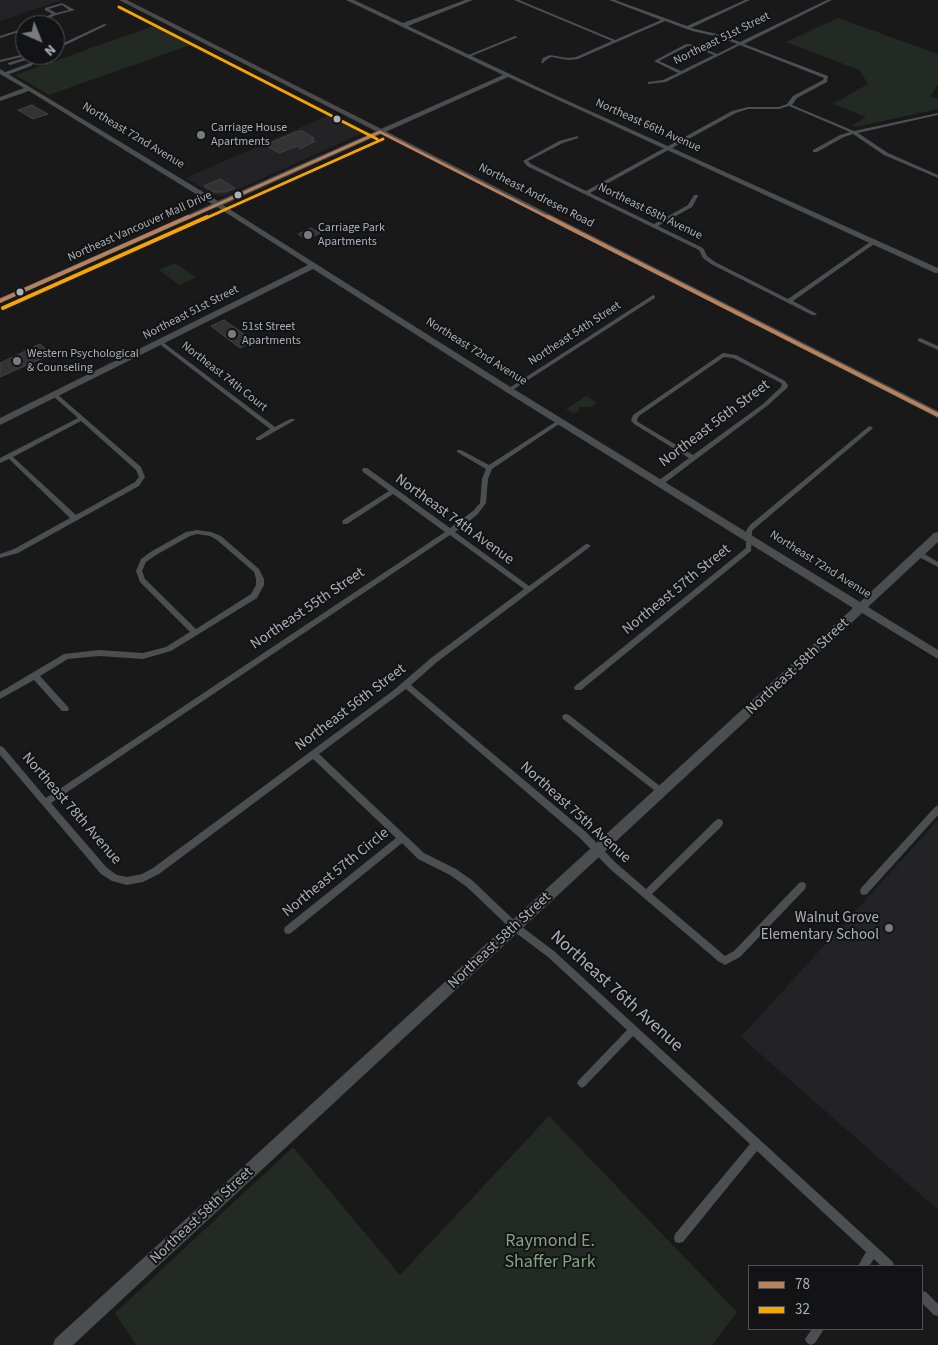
<!DOCTYPE html>
<style>
body{margin:0}
#map{position:relative;width:938px;height:1345px;overflow:hidden;background:#191919;font-family:"Source Sans 3",sans-serif}
canvas{display:block}
.legend{position:absolute;left:748px;top:1265px;width:175px;height:65px;box-sizing:border-box;background:#131315;border:1px solid #505256;margin:0;padding:6px 9px;list-style:none;font-size:15px;color:#abb0b8}
.legend li{display:flex;align-items:center;gap:10px;height:25px}
.legend b{width:25px;border:1px solid #505256}
.north{position:absolute;left:15px;top:15px;width:50px;height:50px;box-sizing:border-box;background:#131315;border:1px solid #505256;border-radius:50%;rotate:136deg;font-size:14px;font-weight:700;line-height:20px;text-align:center;color:#abb0b8}
.north::after{content:'';display:block;margin:auto;width:18px;height:22px;background:#787b80;clip-path:polygon(50% 0,100% 100%,50% 72%,0 100%)}
</style>
<div id="map">
<canvas width="938" height="1345"></canvas>
<ul class="legend">
<li><b style="height:6px;background:#b6815c"></b>78</li>
<li><b style="height:6px;background:#f7a600"></b>32</li>
</ul>
<div class="north">N</div>
</div>
<script>
const ctx = document.querySelector('canvas').getContext('2d');
ctx.lineJoin = 'round';
function fillPath(path, color) {
  ctx.fillStyle = color;
  ctx.fill(path, 'evenodd');
}
function toPath(rows) {
  const path = new Path2D();
  for (const r of rows) {
    path.moveTo(r[0], r[1]);
    for (let i = 2; i < r.length; i += 2) path.lineTo(r[i], r[i + 1]);
  }
  return path;
}
function trace(path, color, width, dash) {
  ctx.strokeStyle = color;
  ctx.lineWidth = width;
  ctx.lineCap = dash ? 'butt' : 'round';
  ctx.setLineDash(dash || []);
  ctx.stroke(path);
}
function label(font, color, halo, rows, align = 'center') {
  ctx.font = font + ' "Source Sans 3",sans-serif';
  ctx.lineWidth = 4;
  ctx.setLineDash([]);
  ctx.textBaseline = 'middle';
  ctx.strokeStyle = halo;
  ctx.fillStyle = color;
  for (const [text, x, y, turn = 0] of rows) {
    ctx.save();
    ctx.translate(x, y);
    ctx.rotate((+turn || 0) * Math.PI / 180);
    ctx.textAlign = isNaN(turn) ? turn : align;
    if (halo) ctx.strokeText(text, 0, 0);
    ctx.fillText(text, 0, 0);
    ctx.restore();
  }
}
fillPath(toPath([
 [0,0,62,0,0,21],
 [329,115,362,133,224,196,214,195,186,178],
 [938,820,938,1210,741,1037]
]), '#232325');
fillPath(toPath([
 [838,18,938,54,938,85,930,96,938,99,938,109,856,127,851,126,866,117,833,104,868,84,859,70,786,42],
 [153,26,190,45,49,95,15,75],
 [175,263,196,277,180,285,158,270],
 [586,396,597,403,591,407,579,407,579,411,574,414,566,409],
 [549,1116,737,1312,712,1345,136,1345,115,1313,293,1147,400,1275]
]), '#232923');
const building = toPath([
 [32,105,48,114,33,119,18,110,32,105],
 [302,131,314,138,311,139,315,141,300,149,297,146,279,153,265,145,296,132,302,131],
 [220,179,235,188,225,192,214,192,204,186,220,179],
 [311,228,320,233,307,240,298,234,311,228],
 [224,320,254,341,240,348,211,326,224,320],
 [40,344,52,354,0,377,0,363,40,344]
]);
fillPath(building, '#333334');
trace(building, '#414245', 1);
fillPath(toPath([
 [514,0,519,0,615,40,661,20,609,0,615,0,687,26,745,0,750,0,691,28,721,35,740,42,827,0,832,0,744,44,828,76,827,82,797,98,792,105,854,131,938,113,938,115,858,133,888,153,938,175,938,178,884,155,853,134,844,137,817,152,813,152,813,150,840,135,850,132,789,106,779,109,748,109,736,113,590,193,654,224,688,205,694,195,698,195,698,196,692,207,658,226,703,248,707,256,715,262,788,299,873,240,877,240,877,242,793,301,817,314,816,315,812,315,711,264,703,258,699,250,527,166,523,161,559,141,578,136,578,138,563,143,528,161,531,164,586,191,732,111,748,107,779,107,787,104,793,96,823,80,824,78,740,45,666,82,648,84,648,82,663,80,678,73,654,61,686,44,696,45,717,54,737,44,719,37,692,31,665,21,578,59,568,60,551,57,546,60,543,63,541,63,543,58,550,55,568,58,576,57,612,41,514,0],
 [688,46,694,47,714,55,681,71,659,61,688,46],
 [62,3,75,10,56,15,33,25,28,25,52,14,45,10,45,8,62,3],
 [62,5,69,10,56,13,49,9,62,5],
 [104,24,107,25,55,50,55,47,104,24],
 [25,28,25,30,0,38,0,36,25,28],
 [515,36,518,37,469,57,466,56,515,36],
 [25,54,25,55,39,55,33,58,34,63,31,66,7,75,3,75,3,73,27,64,30,63,29,59,10,65,8,64,8,63,27,57,26,56,0,62,0,60,25,54],
 [653,295,655,296,655,298,511,391,507,391,506,390,653,295],
 [920,338,938,346,938,350,918,341,918,339,920,338],
 [160,340,275,427,290,419,294,419,295,420,260,440,256,440,256,438,270,429,158,343,158,341,160,340],
 [723,353,736,355,785,381,788,385,787,388,767,406,662,485,658,485,657,483,658,481,689,458,634,424,631,420,633,415,723,353],
 [724,357,733,358,781,383,782,385,781,387,763,404,693,455,638,422,637,420,639,416,724,357],
 [55,393,57,394,141,467,145,477,139,486,18,553,0,558,0,554,14,549,70,518,9,459,0,463,0,458,78,418,53,396,53,394,55,393],
 [81,421,136,470,139,477,135,482,76,515,13,457,81,421],
 [560,419,562,420,562,422,492,469,488,479,486,503,477,515,455,532,529,586,586,544,588,544,591,546,437,662,411,685,586,832,616,863,646,889,716,820,719,819,722,820,723,823,722,826,652,894,725,956,734,951,799,883,802,882,805,883,806,886,805,889,740,957,725,965,718,961,610,869,580,838,406,689,319,754,424,853,456,869,473,881,518,924,554,951,893,1262,894,1266,881,1266,874,1259,869,1266,858,1266,866,1252,757,1151,683,1242,679,1243,675,1242,674,1238,675,1234,750,1144,633,1036,585,1086,582,1088,579,1086,577,1083,579,1080,627,1030,548,957,512,930,467,887,450,875,418,859,402,843,291,933,288,934,285,933,284,930,285,927,396,838,313,759,159,874,143,882,127,885,112,881,101,874,0,755,0,746,3,747,46,798,445,532,393,494,347,524,343,524,342,522,343,520,389,491,363,472,362,470,363,468,367,468,450,528,473,511,480,503,482,479,486,469,457,452,457,450,461,450,489,465,560,419],
 [450,535,524,589,431,658,394,690,153,868,142,874,127,877,117,875,107,868,51,803,450,535],
 [870,426,873,428,872,429,754,529,752,531,751,551,581,690,575,690,574,688,575,686,746,548,746,531,750,525,868,427,870,426],
 [197,530,211,532,221,536,259,569,264,579,264,585,257,598,171,651,143,659,99,656,68,659,40,676,68,707,69,709,68,711,62,711,34,680,0,699,0,692,64,654,99,650,143,653,166,647,190,632,140,582,136,571,141,559,152,551,186,532,197,530],
 [197,534,210,536,217,540,254,572,256,579,256,585,251,594,196,629,145,579,142,571,146,562,156,555,190,536,197,534],
 [917,552,921,552,938,562,938,567,917,556,916,554,917,552],
 [566,714,569,715,665,790,666,792,665,794,662,795,659,794,563,719,562,717,563,715,566,714],
 [938,805,938,815,867,894,864,895,861,894,860,891,861,888,935,807,938,805],
 [922,1291,926,1292,938,1304,938,1316,934,1315,922,1303,922,1291],
 [812,1329,824,1329,815,1343,811,1345,807,1343,805,1339,812,1329]
]), '#4d4e51');
fillPath(toPath([
 [346,0,354,0,403,23,465,0,473,0,408,26,548,92,938,268,938,273,935,273,508,77,223,205,512,388,860,602,934,533,938,532,938,542,868,607,938,650,938,659,862,613,73,1345,53,1345,55,1339,853,608,506,392,313,269,0,425,0,418,308,265,217,207,0,303,0,298,212,204,29,91,0,101,0,97,24,88,0,74,0,69,218,201,503,75,346,0]
]), '#4c4d4f');
fillPath(toPath([
 [119,0,127,0,938,411,938,418,119,0]
]), '#4b4b4d');
trace(toPath([
 [380,132,551,219],
 [185,219,380,132]
]), '#b6815c', 3);
trace(toPath([
 [548,217,938,415],
 [0,301,188,217]
]), '#b6815c', 4);
trace(toPath([
 [119,7,377,139],
 [204,219,383,139]
]), '#f7a600', 3);
trace(toPath([
 [3,308,207,217]
]), '#f7a600', 4);
for (const [x, y, r, color] of [
 [337,119,4.5,"#abb0b8"],
 [201,135,5,"#787b80"],
 [238,195,4.5,"#abb0b8"],
 [308,235,5,"#787b80"],
 [20,292,4.5,"#abb0b8"],
 [232,334,5,"#787b80"],
 [17,361,5,"#787b80"],
 [889,928,5,"#787b80"]
]) {
  const dot = new Path2D();
  dot.arc(x, y, r, 0, 2 * Math.PI);
  ctx.fillStyle = color;
  ctx.fill(dot);
  trace(dot, '#131315', 2);
}
label('12px', '#abb0b8', '#131315', [
 ["Northeast 51st Street",722,39,-26],
 ["Northeast 66th Avenue",648,126,24],
 ["Northeast 72nd Avenue",133,136,31],
 ["Northeast Andresen Road",536,196,27],
 ["Northeast 68th Avenue",650,212,26],
 ["Northeast Vancouver Mall Drive",140,227,-24],
 ["Northeast 51st Street",191,313,-27],
 ["Northeast 54th Street",575,334,-33],
 ["Northeast 72nd Avenue",476,352,32],
 ["Northeast 74th Court",224,377,38],
 ["Northeast 72nd Avenue",820,565,32]
]);
label('12px', '#abb0b8', '#131315', [
 ["Carriage House",211,128],
 ["Apartments",211,142],
 ["Carriage Park",318,228],
 ["Apartments",318,242],
 ["51st Street",242,327],
 ["Apartments",242,341],
 ["Western Psychological",27,354],
 ["& Counseling",27,368]
], 'left');
label('15px', '#abb0b8', '#131315', [
 ["Northeast 56th Street",715,424,-37],
 ["Northeast 74th Avenue",454,520,36],
 ["Northeast 57th Street",677,590,-39],
 ["Northeast 55th Street",308,609,-34],
 ["Northeast 58th Street",798,667,-43],
 ["Northeast 56th Street",351,708,-37],
 ["Northeast 78th Avenue",71,809,49],
 ["Northeast 75th Avenue",575,813,42],
 ["Northeast 57th Circle",336,873,-39],
 ["Northeast 58th Street",500,941,-43],
 ["Northeast 58th Street",202,1216,-43]
]);
label('15px', '#abb0b8', '#131315', [
 ["Walnut Grove",879,919],
 ["Elementary School",879,936]
], 'right');
label('18px', '#abb0b8', '#131315', [
 ["Northeast 76th Avenue",616,992,42]
]);
label('18px', '#85a284', '#131315', [
 ["Raymond E.",550,1242],
 ["Shaffer Park",550,1263]
]);
</script>
